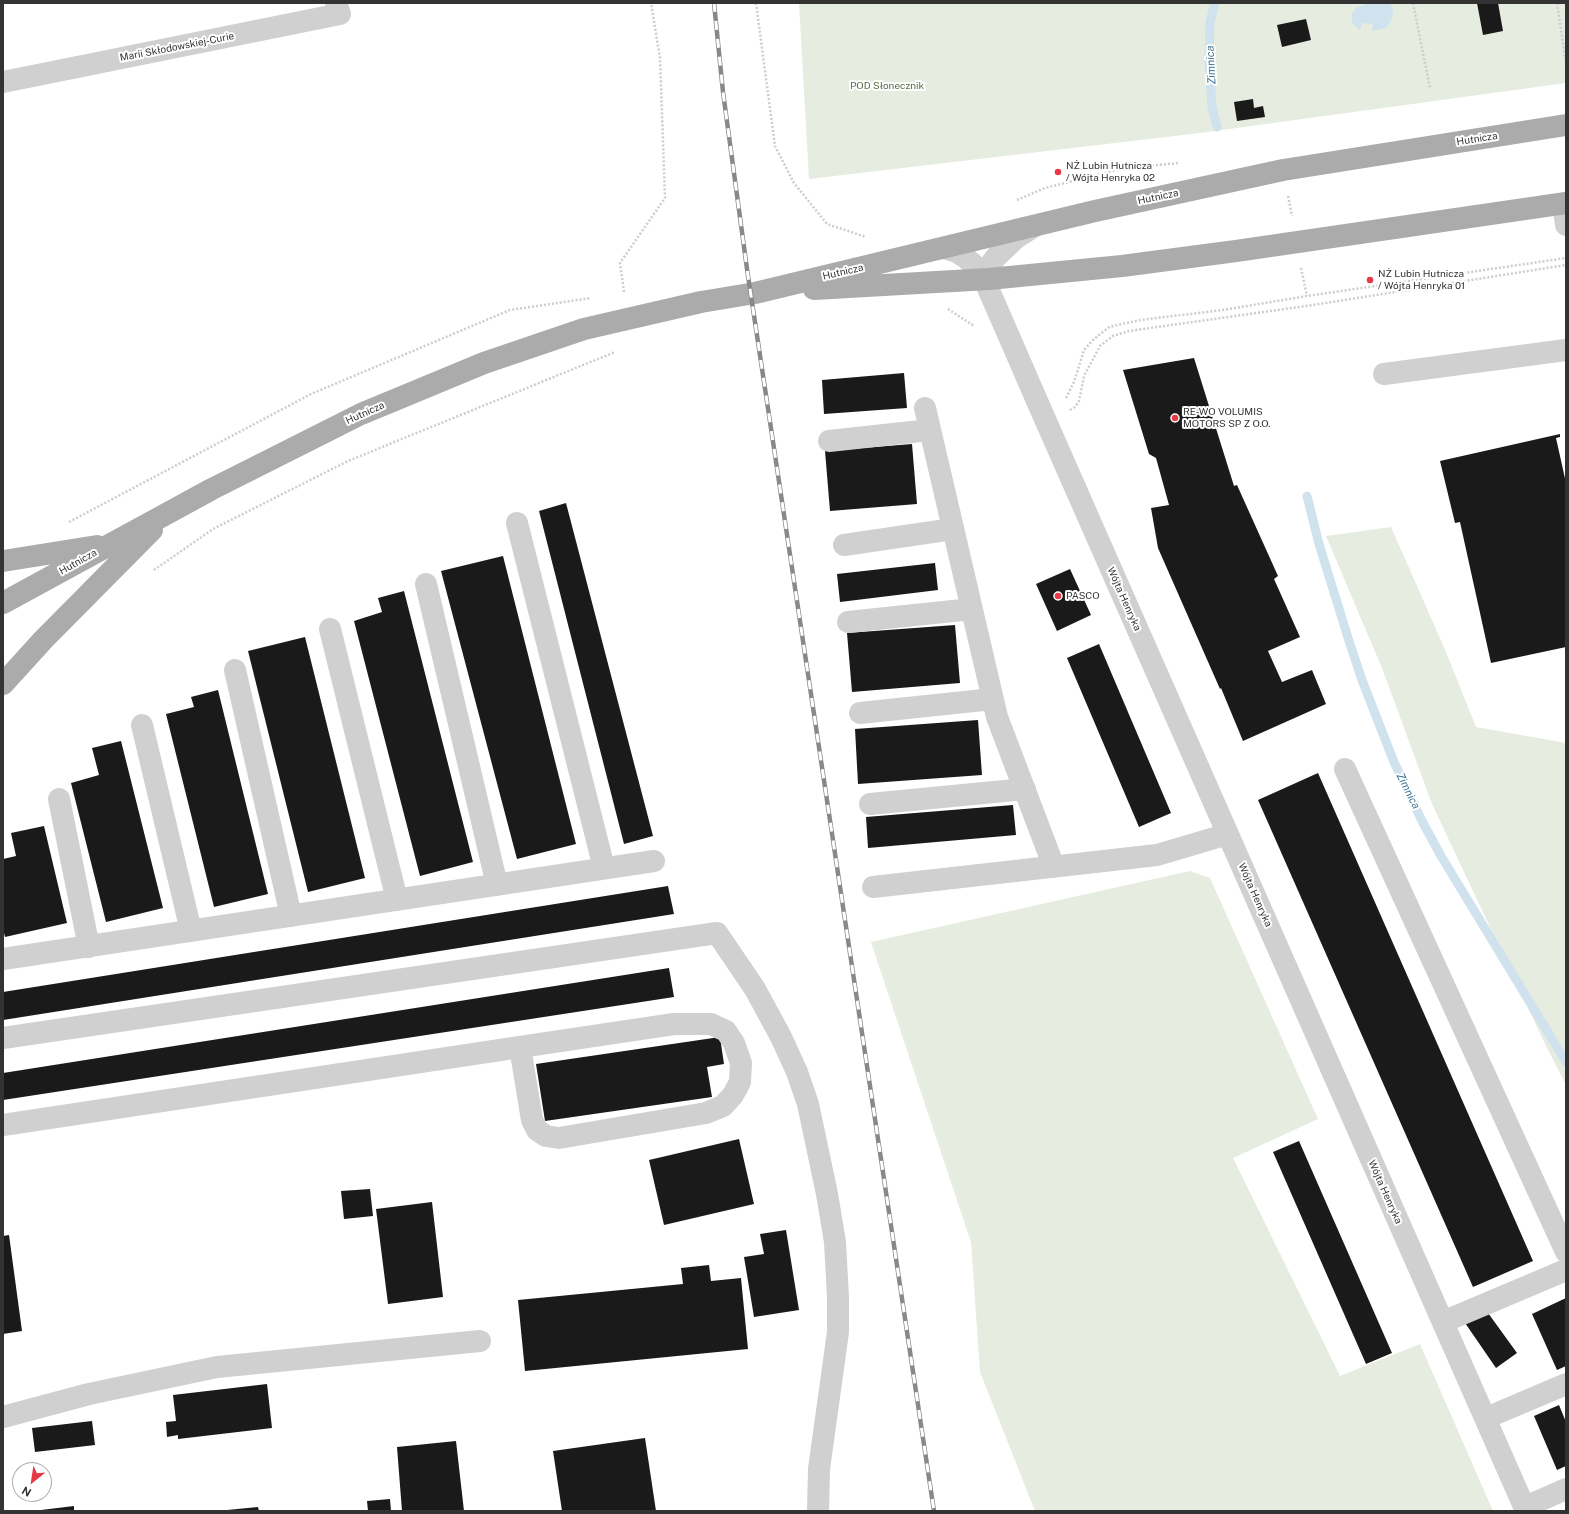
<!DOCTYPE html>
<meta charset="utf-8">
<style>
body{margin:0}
#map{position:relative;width:1569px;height:1514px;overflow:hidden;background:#fff;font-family:"Public Sans",sans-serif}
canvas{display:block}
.frame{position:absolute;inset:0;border:4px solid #333;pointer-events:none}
.north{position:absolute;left:12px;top:1462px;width:40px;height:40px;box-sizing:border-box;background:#fff;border:1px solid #adadad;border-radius:50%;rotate:210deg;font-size:11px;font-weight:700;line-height:16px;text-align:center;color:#333}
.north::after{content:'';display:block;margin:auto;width:14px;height:18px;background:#e63946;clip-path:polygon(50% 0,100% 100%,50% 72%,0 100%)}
</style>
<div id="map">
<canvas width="1569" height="1514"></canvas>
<div class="frame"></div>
<div class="north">N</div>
</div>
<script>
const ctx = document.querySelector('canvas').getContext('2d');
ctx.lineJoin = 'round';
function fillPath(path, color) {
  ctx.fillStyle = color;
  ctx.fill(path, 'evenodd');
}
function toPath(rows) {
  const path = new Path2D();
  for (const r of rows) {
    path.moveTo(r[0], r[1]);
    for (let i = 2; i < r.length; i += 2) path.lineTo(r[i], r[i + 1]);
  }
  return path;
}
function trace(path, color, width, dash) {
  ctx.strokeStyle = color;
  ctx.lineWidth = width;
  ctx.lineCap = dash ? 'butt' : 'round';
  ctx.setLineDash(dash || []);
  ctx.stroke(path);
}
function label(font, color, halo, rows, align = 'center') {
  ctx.font = font + ' "Public Sans",sans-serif';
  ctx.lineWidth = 4;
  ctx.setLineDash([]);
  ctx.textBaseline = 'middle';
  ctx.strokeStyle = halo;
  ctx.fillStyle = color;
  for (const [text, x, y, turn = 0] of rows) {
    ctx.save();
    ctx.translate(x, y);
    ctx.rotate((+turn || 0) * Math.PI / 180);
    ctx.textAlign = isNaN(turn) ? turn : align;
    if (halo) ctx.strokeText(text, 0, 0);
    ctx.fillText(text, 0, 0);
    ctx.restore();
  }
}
fillPath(toPath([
 [799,3,1566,3,1566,83,1200,133,809,179],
 [1391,527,1446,652,1476,727,1566,743,1566,1085,1546,1046,1432,804,1382,668,1326,536],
 [1190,871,1210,878,1318,1119,1233,1158,1340,1376,1420,1344,1493,1511,1035,1511,980,1372,971,1242,871,942]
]), '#e6ecdf');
fillPath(toPath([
 [1369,3,1390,4,1393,9,1392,19,1386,28,1372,31,1373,24,1362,23,1360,30,1352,23,1352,13,1356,8]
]), '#cfe2ee');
trace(toPath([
 [1215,3,1210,22,1209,60,1212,107,1217,127],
 [1307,496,1319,544,1349,641,1362,680,1394,762,1422,821,1441,856,1566,1062]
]), '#cfe2ee', 9);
fillPath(toPath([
 [1477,3,1498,3,1503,31,1483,35],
 [1306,19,1311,40,1282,47,1277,25],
 [1253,99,1254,108,1263,106,1265,117,1237,121,1234,102],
 [1194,358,1234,486,1237,485,1278,576,1274,579,1300,637,1268,651,1282,682,1312,670,1326,704,1243,741,1221,688,1220,689,1158,548,1151,508,1169,505,1156,458,1149,454,1123,370],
 [904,373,907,408,824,414,822,380],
 [1560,434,1560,437,1556,438,1566,483,1566,647,1491,663,1460,522,1455,523,1440,461],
 [912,444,917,504,830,511,825,451],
 [566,503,653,836,624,844,539,511],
 [503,556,576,844,517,859,441,571],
 [935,563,938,590,840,602,837,574],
 [1070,569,1091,615,1057,631,1036,584],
 [404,591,473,862,420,876,354,621,382,612,378,598],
 [955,625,960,683,852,692,847,633],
 [305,637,365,878,308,892,248,651],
 [1099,644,1171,813,1139,827,1067,658],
 [218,690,268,894,214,907,166,714,194,707,191,697],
 [978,720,982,775,858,784,855,729],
 [121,741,163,908,106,922,71,783,99,775,92,748],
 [1318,773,1533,1261,1473,1287,1258,800],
 [1013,805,1016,835,868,848,866,817],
 [44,826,67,923,5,937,3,929,3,859,16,856,11,833],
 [668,886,674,914,3,1020,3,992],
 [669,968,674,997,3,1100,3,1073],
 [720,1037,724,1064,707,1067,712,1097,545,1121,536,1064],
 [739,1139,754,1204,664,1225,649,1160],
 [1299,1141,1392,1353,1366,1364,1273,1152],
 [370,1189,373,1216,344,1219,341,1191],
 [432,1202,443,1297,388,1304,376,1209],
 [786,1230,799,1310,754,1317,744,1257,764,1254,760,1234],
 [9,1235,22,1331,3,1334,3,1236],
 [709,1265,711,1281,741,1278,748,1349,525,1371,518,1300,683,1284,681,1268],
 [1566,1298,1566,1366,1557,1370,1532,1314],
 [1483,1306,1517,1353,1496,1368,1463,1320],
 [267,1384,272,1428,178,1439,178,1435,167,1437,166,1422,176,1421,173,1395],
 [1559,1405,1566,1422,1566,1466,1557,1470,1534,1416],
 [92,1421,95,1445,35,1452,32,1428],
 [645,1438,656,1511,562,1511,553,1451],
 [456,1441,464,1511,402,1511,397,1447],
 [390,1499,391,1511,368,1511,367,1501],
 [74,1506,74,1511,41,1511,41,1510],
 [258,1507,259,1511,227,1511,227,1510]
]), '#1a1a1a');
trace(toPath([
 [756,3,775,146,794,183,827,224,866,237],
 [1413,3,1430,88],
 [1557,3,1566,63],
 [1288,196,1292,216],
 [1017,200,1045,188,1125,168,1179,163],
 [1301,268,1307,296],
 [624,292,620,263,665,198,660,58,651,3],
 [948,309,974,326],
 [1066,398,1074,382,1084,350,1094,339,1109,327,1140,320,1223,310,1307,296,1566,258],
 [1070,410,1075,407,1079,401,1084,376,1100,346,1113,336,1129,331,1313,305,1566,265],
 [69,522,311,394,510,310,591,298],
 [154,570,213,529,348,461,615,352]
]), '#cdcdcd', 2.5, [2, 2]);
trace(toPath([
 [3,82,340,14,336,3],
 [1563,204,1566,225],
 [944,248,957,252,966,258,974,265,984,279,1041,410,1526,1511],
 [984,279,988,268,996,257,1016,238,1035,226],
 [1384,374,1566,350],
 [925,408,997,717,1054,867],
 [829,441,930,430],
 [517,523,604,868],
 [844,545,953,529],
 [426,584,497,885],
 [848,622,972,609],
 [330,629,397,900],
 [235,670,291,916],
 [860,713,993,699],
 [142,725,191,931],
 [1345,769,1566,1252],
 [59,799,89,947],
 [870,804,1025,789],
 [873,887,1157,855,1228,834],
 [3,959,654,861],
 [3,1038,717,933,755,989,781,1037,797,1072,808,1104,827,1194,835,1242,838,1297,838,1332,819,1469,818,1511],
 [3,1125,520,1047,674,1024,711,1024,726,1031,734,1043,741,1063,740,1082,733,1095,723,1106,706,1113,559,1138,546,1136,537,1130,532,1120,520,1047],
 [1443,1322,1566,1270],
 [3,1417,89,1394,217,1367,480,1341],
 [1486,1418,1566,1384],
 [1525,1507,1566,1489]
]), '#d0d0d0', 22);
trace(toPath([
 [814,289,989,279,1122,266,1236,251,1566,203],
 [3,561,97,546],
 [3,603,212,489,361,414,484,363,584,329,701,302,755,293,1095,211,1283,170,1566,125],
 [3,684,43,640,152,530]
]), '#ababab', 22);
const rail = toPath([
 [714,3,723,92,747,269,934,1511]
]);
trace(rail, '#888', 4.5);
trace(rail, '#fff', 3, [9]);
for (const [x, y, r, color] of [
 [1058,172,4,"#e63946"],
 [1370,280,4,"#e63946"],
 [1175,418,4,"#e63946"],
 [1058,596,4,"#e63946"]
]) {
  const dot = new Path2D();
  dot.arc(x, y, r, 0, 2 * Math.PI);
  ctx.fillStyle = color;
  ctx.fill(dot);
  trace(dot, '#fff', 1.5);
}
label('10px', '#333', '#fff', [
 ["Marii Skłodowskiej-Curie",177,47,-11],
 ["Hutnicza",1477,139,-9],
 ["Hutnicza",1158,197,-12],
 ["Hutnicza",843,272,-13],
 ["Hutnicza",365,413,-24],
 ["Hutnicza",78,562,-29],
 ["Wójta Henryka",1124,599,66],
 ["Wójta Henryka",1255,895,66],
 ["Wójta Henryka",1385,1192,66]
]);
label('10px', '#56703f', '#fff', [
 ["POD Słonecznik",887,86]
]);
label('10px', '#333', '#fff', [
 ["NŻ Lubin Hutnicza",1066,166],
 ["/ Wójta Henryka 02",1066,178],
 ["NŻ Lubin Hutnicza",1378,274],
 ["/ Wójta Henryka 01",1378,286],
 ["RE-WO VOLUMIS",1183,412],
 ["MOTORS SP Z O.O.",1183,424],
 ["PASCO",1066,596]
], 'left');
label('italic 11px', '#3f7597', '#fff', [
 ["Zimnica",1211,65,-93],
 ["Zimnica",1408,791,63]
]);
</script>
